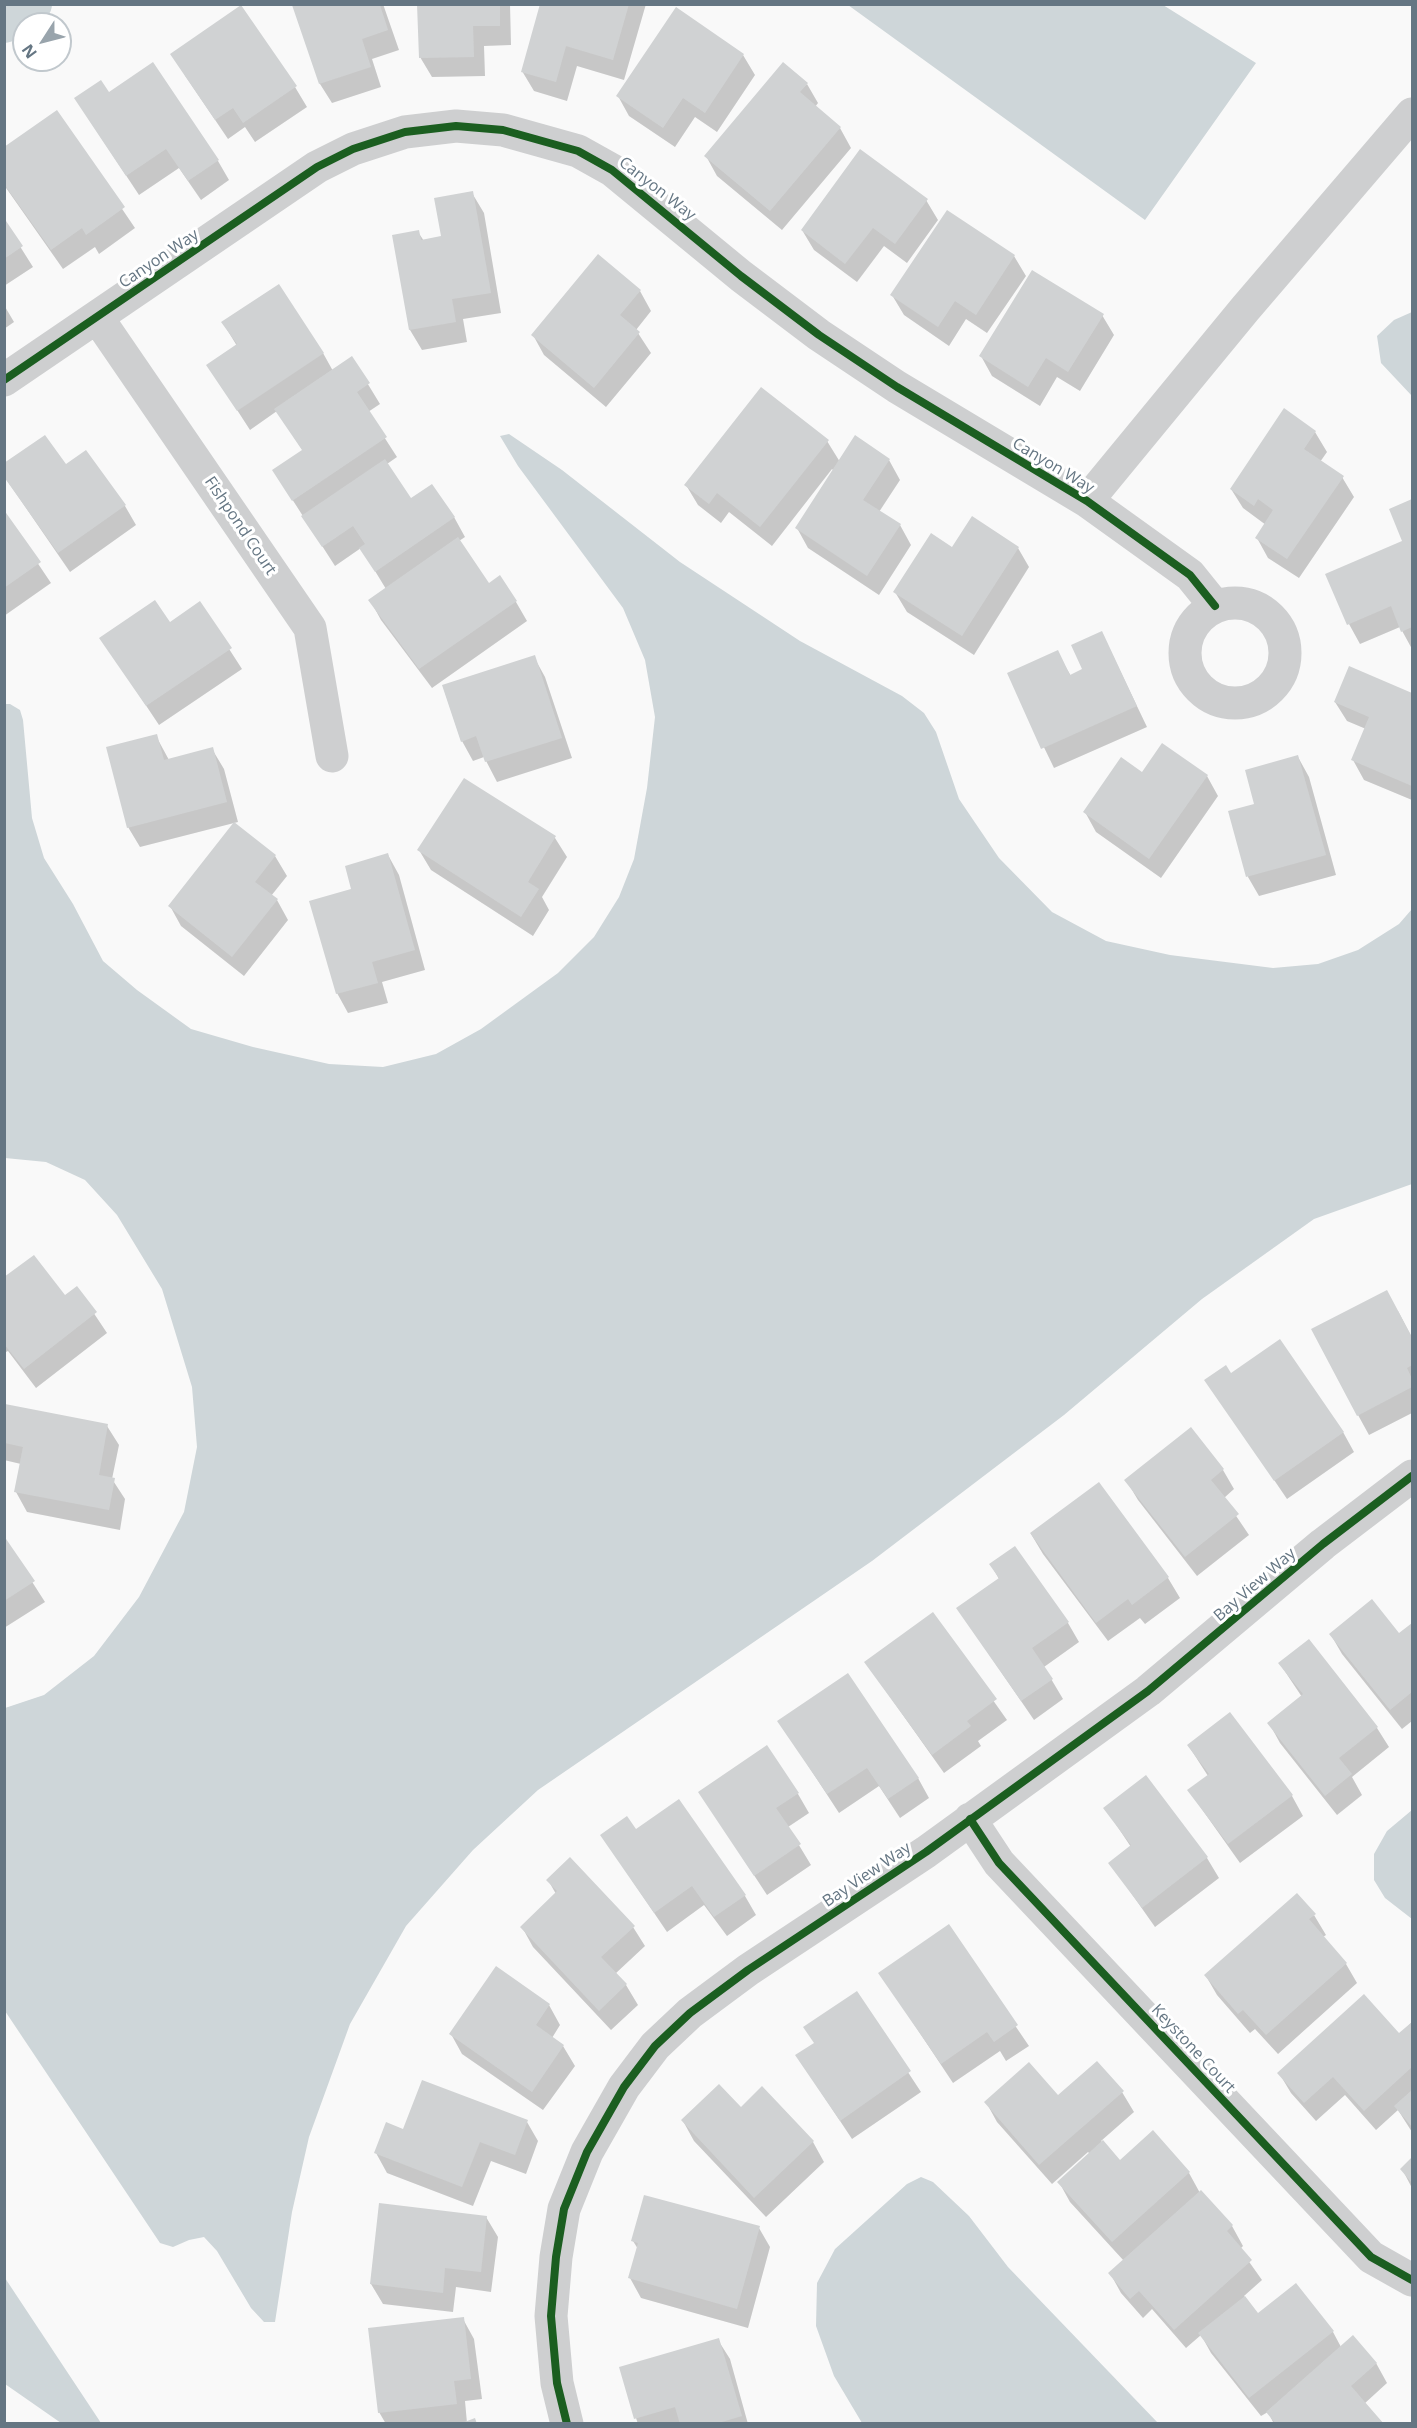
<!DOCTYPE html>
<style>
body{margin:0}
#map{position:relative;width:1417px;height:2428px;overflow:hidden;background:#f9f9f9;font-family:"Open Sans",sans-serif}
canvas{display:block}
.frame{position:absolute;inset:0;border:6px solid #657683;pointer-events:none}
.north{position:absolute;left:12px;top:12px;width:60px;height:60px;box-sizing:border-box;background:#fff;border:2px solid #c1c8cd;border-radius:50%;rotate:234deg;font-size:16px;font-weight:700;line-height:24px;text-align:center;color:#657683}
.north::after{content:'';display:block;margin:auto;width:21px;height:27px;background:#99a4ac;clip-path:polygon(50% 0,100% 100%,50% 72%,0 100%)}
</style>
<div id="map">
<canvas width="1417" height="2428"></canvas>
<div class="frame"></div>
<div class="north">N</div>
</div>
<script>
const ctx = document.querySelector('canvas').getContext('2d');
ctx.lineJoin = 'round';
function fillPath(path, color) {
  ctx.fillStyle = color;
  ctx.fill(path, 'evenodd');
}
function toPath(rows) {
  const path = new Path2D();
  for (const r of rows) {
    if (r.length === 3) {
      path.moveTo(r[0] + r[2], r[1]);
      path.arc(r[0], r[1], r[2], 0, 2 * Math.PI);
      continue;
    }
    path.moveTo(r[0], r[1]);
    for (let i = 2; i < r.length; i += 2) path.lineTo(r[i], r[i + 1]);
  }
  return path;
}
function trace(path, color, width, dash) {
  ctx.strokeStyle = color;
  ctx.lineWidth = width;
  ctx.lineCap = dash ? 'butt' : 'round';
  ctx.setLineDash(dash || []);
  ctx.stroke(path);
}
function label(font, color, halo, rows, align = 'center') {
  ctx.font = font + ' "Open Sans",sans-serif';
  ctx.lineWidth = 6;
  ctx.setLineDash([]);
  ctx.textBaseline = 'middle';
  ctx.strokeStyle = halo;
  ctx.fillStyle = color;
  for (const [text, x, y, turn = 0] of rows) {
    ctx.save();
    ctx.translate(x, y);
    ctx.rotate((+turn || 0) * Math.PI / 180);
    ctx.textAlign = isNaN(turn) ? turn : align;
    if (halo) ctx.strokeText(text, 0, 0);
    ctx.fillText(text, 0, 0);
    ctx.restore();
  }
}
fillPath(toPath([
 [848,5,1163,5,1256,63,1145,220],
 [1412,312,1412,396,1381,363,1377,336,1394,320],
 [509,434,562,470,680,562,800,641,902,696,924,713,936,732,959,799,999,858,1052,912,1106,941,1170,955,1273,968,1318,964,1358,950,1399,924,1412,909,1412,1184,1314,1219,1202,1299,1064,1415,872,1561,538,1790,473,1850,406,1926,350,2024,309,2137,292,2212,275,2322,264,2322,251,2308,217,2251,204,2237,189,2240,173,2247,160,2243,5,2011,5,1708,44,1695,94,1656,139,1597,184,1512,197,1447,192,1387,162,1289,117,1215,85,1180,46,1162,5,1158,5,704,10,704,20,710,23,720,32,818,44,858,73,904,103,961,137,990,191,1029,253,1047,329,1064,383,1067,436,1054,481,1029,558,973,594,937,619,897,634,859,647,788,655,717,645,660,623,608,518,466,500,436],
 [1412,1810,1412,1919,1385,1898,1374,1880,1374,1854,1387,1831],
 [921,2177,933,2182,969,2216,1008,2267,1158,2423,862,2423,834,2376,816,2326,817,2283,835,2249,907,2184],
 [5,2278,101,2423,61,2423,5,2384]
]), '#ced6d9');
fillPath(toPath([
 [294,4,383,4,399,50,372,59,381,87,332,103,320,84],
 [419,4,510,4,511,45,484,46,485,76,432,77,420,57],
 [542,4,646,4,624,80,577,66,567,101,534,91,522,71],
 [676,9,743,55,755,75,717,132,695,117,675,147,629,116,618,96],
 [184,74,295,87,307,107,255,142,245,127,228,139],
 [807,84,818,103,815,107,840,128,851,148,782,230,717,176,706,156],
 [109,94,218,161,229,180,201,200,179,168,139,195,88,118],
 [57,113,135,228,99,254,95,247,63,269,4,185,4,149],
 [472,193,484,213,501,313,463,319,467,342,422,350,410,330,393,236,418,232,424,241,443,237],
 [926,200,938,220,907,263,884,246,857,282,814,250,802,230],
 [947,212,1014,256,1026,276,987,333,966,319,949,346,904,315,892,295],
 [4,221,33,267,4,286],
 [598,256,640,291,651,311,636,330,651,353,606,407,544,355,533,335],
 [4,305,14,322,4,329],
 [1102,315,1114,335,1080,391,1057,377,1040,406,992,376,981,356],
 [223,323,323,353,333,371,352,358,380,404,368,412,397,457,387,464,411,500,454,517,465,537,459,541,489,585,516,602,527,621,432,688,381,620,370,600,386,589,361,548,335,566,274,471,303,451,277,411,250,430,208,365,237,346],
 [1315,432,1327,452,1320,462,1342,477,1354,497,1299,578,1268,558,1257,538,1266,525,1243,508,1231,489],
 [827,441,840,462,889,460,900,480,879,512,900,525,911,545,879,595,808,548,797,528,834,471,832,469,772,546,729,512,721,523,698,505,686,485],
 [65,466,125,506,136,525,70,572,4,476],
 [1412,501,1412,649,1400,627,1360,644,1349,624,1404,542,1391,510],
 [4,513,51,583,4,616],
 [1018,548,1029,567,974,655,907,612,895,592,953,550],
 [200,604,242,669,159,725,101,638,170,624],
 [1102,633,1147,727,1054,768,1008,673,1057,652,1071,676,1084,670],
 [534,657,545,677,572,758,497,782,484,757,473,761,462,741],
 [1349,668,1412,695,1412,800,1364,780,1353,760,1366,729,1347,721,1335,702],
 [156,736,169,760,212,749,224,769,238,822,140,847,128,827],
 [1298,757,1309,777,1336,875,1259,896,1248,877,1256,805],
 [1142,774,1207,776,1218,796,1161,878,1096,832,1085,812],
 [464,780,555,838,567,857,542,897,549,910,533,936,431,870,419,850],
 [234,824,275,856,287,876,271,896,277,900,288,920,244,976,181,926,170,906],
 [388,855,399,875,425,970,382,982,388,1003,348,1013,337,993,353,890],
 [4,1279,64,1297,77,1288,107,1333,36,1388,8,1351,4,1353],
 [1398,1311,1412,1338,1412,1413,1369,1435,1358,1415],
 [1206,1380,1343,1432,1354,1452,1287,1499],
 [4,1406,107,1426,119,1445,112,1479,125,1499,120,1530,27,1512,16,1492,21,1464,4,1460],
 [1223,1470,1234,1489,1224,1498,1249,1535,1197,1576,1138,1500,1126,1480],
 [1098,1484,1168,1578,1180,1598,1145,1624,1140,1618,1108,1641,1043,1554,1031,1534],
 [4,1538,45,1602,4,1628],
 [991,1565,1068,1623,1079,1642,1044,1667,1063,1699,1034,1720,958,1609,999,1579],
 [932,1614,1007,1720,978,1741,981,1746,944,1773,866,1663],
 [1412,1624,1412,1721,1402,1729,1342,1654,1331,1635,1399,1635],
 [1280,1664,1377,1728,1389,1747,1352,1777,1362,1795,1337,1815,1280,1743,1269,1723,1302,1697],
 [1230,1714,1292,1796,1303,1816,1240,1863,1189,1791,1208,1776,1188,1745],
 [779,1721,918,1778,929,1798,900,1818,879,1786,839,1813],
 [1145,1777,1207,1858,1219,1878,1155,1927,1110,1863,1131,1847,1105,1808],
 [700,1793,798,1794,809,1813,788,1827,811,1865,767,1895],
 [602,1836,745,1896,756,1915,727,1936,704,1905,667,1932],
 [548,1880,633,1927,645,1946,615,1974,626,1985,638,2005,611,2030,533,1947,522,1927,556,1894],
 [1314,1915,1326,1935,1323,1937,1346,1964,1357,1983,1278,2054,1255,2029,1250,2033,1217,1995,1206,1976],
 [948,1927,1029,2046,1006,2061,1000,2051,953,2083,880,1973],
 [856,1993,921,2092,852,2139,797,2056,815,2044],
 [549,2005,560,2025,552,2038,563,2046,575,2066,543,2110,462,2054,451,2034],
 [1411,2023,1412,2132,1398,2110,1376,2130,1345,2095,1316,2121,1291,2093,1279,2073,1399,2035],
 [762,2089,813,2142,824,2162,766,2217,694,2141,683,2121,741,2109],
 [1122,2092,1134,2112,1101,2141,1120,2162,1189,2173,1200,2193,1232,2226,1243,2246,1240,2249,1262,2280,1244,2296,1258,2315,1333,2332,1341,2347,1376,2363,1387,2383,1364,2404,1382,2424,1274,2424,1268,2412,1261,2416,1211,2353,1201,2335,1186,2348,1152,2309,1143,2318,1121,2293,1110,2273,1124,2261,1070,2202,1059,2182,1090,2154,1088,2152,1052,2184,997,2122,986,2102],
 [527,2122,538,2141,526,2174,491,2161,473,2206,387,2173,376,2153,404,2131],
 [1412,2159,1412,2188,1402,2169],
 [486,2217,498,2237,491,2292,456,2287,453,2312,383,2304,371,2284],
 [759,2228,770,2247,748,2328,641,2298,630,2278,638,2249,633,2241],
 [463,2319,474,2339,482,2399,465,2401,467,2423,476,2424,386,2424,379,2412],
 [718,2340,730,2359,748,2424,638,2424,636,2418]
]), '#0003');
trace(toPath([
 [4,24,33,4]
]), '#ced6d9', 38);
fillPath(toPath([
 [417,4,500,4,500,26,473,26,474,57,419,58],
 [540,4,629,4,613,60,566,46,556,82,521,72],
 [241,5,297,86,243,123,233,108,215,120,170,54],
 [292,5,380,5,388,30,362,39,371,67,319,84],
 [676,7,744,54,705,113,683,98,663,128,616,96],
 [153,62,219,160,188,181,166,149,126,176,74,98,101,80,109,92],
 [783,62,808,83,800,92,841,127,770,211,704,156],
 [57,110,125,207,86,235,82,228,51,250,4,184,4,147],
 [860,149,928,199,895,244,873,228,845,264,801,230],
 [473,191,491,293,452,299,456,322,409,330,392,235,419,230,421,240,441,236,434,198],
 [947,210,1015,255,976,315,955,301,938,327,890,295],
 [4,218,23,246,4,259],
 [598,254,641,290,620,315,640,332,594,388,531,335],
 [1032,270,1104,314,1068,372,1046,358,1028,387,979,356],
 [279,284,324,353,237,411,206,365,237,344,221,322],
 [352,356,370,383,357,392,387,437,292,501,272,470,302,450,274,409],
 [761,387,829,440,760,527,717,493,709,504,684,485],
 [1284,408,1316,431,1304,449,1344,476,1287,559,1255,538,1273,510,1258,499,1254,506,1230,489],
 [45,435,66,464,86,450,126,505,58,553,4,477,4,463],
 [855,435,890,459,863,500,901,524,867,576,795,528],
 [385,459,411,498,432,484,455,517,375,572,359,548,365,544,353,526,322,547,301,516],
 [1412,499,1412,627,1401,632,1391,606,1347,625,1325,574,1402,541,1389,509],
 [4,510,41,562,4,588],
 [972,516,1019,547,962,636,893,592,931,533,952,547],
 [458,537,489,583,500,575,517,601,419,669,368,600],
 [155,600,170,622,200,601,232,648,146,706,99,638],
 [1102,631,1137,706,1041,749,1007,673,1058,650,1070,675,1082,669,1071,645],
 [535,655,562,738,485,762,476,736,461,742,442,685],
 [1349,666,1412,693,1412,786,1351,760,1369,717,1334,702],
 [157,734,164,760,213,747,227,802,127,828,106,747],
 [1162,743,1208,775,1149,859,1083,812,1121,757,1142,772],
 [1298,755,1326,855,1246,877,1228,811,1254,804,1245,770],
 [464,778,556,836,528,882,539,889,521,917,417,850],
 [234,822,276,855,255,882,278,899,232,957,168,906],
 [388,853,415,950,372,962,378,983,336,994,309,901,351,889,345,866],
 [34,1255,65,1295,77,1286,97,1312,24,1369,4,1344,4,1277],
 [1387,1290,1412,1337,1412,1365,1407,1368,1412,1379,1412,1387,1357,1416,1311,1329],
 [1280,1339,1344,1432,1274,1481,1204,1380,1226,1365,1231,1373],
 [5,1404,108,1424,99,1475,115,1478,109,1510,14,1492,23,1447,5,1443],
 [1191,1427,1224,1469,1211,1480,1239,1514,1185,1557,1124,1480],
 [1099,1482,1169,1577,1132,1605,1128,1599,1096,1623,1030,1533],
 [4,1536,35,1581,4,1601],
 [1015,1546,1069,1622,1032,1648,1053,1679,1021,1701,956,1608,999,1578,989,1564],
 [1372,1599,1399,1633,1412,1623,1412,1692,1390,1710,1329,1634],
 [933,1612,997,1699,967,1721,971,1726,932,1755,864,1662],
 [1309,1639,1378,1727,1339,1758,1352,1774,1325,1796,1267,1723,1303,1694,1278,1663],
 [848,1673,919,1778,888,1799,867,1768,827,1794,777,1721],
 [1230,1712,1293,1795,1228,1844,1187,1790,1209,1774,1187,1745],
 [767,1745,799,1793,776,1808,801,1844,754,1876,698,1792],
 [1146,1775,1208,1857,1142,1908,1108,1863,1131,1845,1103,1808],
 [679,1799,746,1895,714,1917,692,1886,654,1913,600,1835,627,1816,636,1829],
 [570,1857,635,1926,601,1957,627,1984,599,2011,520,1927,557,1891,546,1880],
 [1297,1893,1316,1914,1309,1919,1347,1963,1266,2035,1243,2010,1238,2014,1204,1975],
 [949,1924,1018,2025,994,2042,987,2032,941,2064,878,1973],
 [496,1966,550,2004,536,2025,564,2045,532,2092,449,2034],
 [857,1991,911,2071,840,2121,795,2055,814,2043,803,2027],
 [1364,1994,1399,2033,1412,2022,1412,2067,1364,2111,1333,2077,1304,2103,1277,2073],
 [1097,2061,1124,2091,1039,2165,984,2102,1029,2062,1058,2095],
 [422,2080,528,2120,515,2155,480,2142,462,2187,374,2153,386,2122,403,2129],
 [719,2084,741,2107,762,2086,814,2141,754,2198,681,2120],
 [1412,2090,1412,2127,1394,2106],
 [1153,2130,1190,2172,1112,2242,1057,2182,1103,2140,1120,2160],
 [1412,2157,1412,2183,1400,2169],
 [1201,2190,1233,2225,1227,2231,1252,2260,1174,2330,1139,2291,1130,2299,1108,2273],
 [644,2195,760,2226,737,2309,628,2278,638,2243,631,2241],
 [379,2203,487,2216,481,2272,445,2268,443,2293,370,2284],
 [1296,2283,1334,2331,1249,2398,1198,2333,1245,2296,1258,2313],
 [464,2317,471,2379,454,2381,457,2404,378,2413,368,2328],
 [1353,2335,1377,2363,1351,2386,1384,2424,1276,2424,1266,2412],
 [719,2338,742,2416,715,2424,680,2424,675,2407,634,2419,619,2367],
 [475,2418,477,2424,462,2424,462,2423]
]), '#d0d2d3');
trace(toPath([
 [97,317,310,628,332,756],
 [4,380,317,167,353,149,405,132,456,126,503,130,578,151,612,170,741,276,819,335,897,387,1087,501,1190,575,1215,606],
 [1087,501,1245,309,1412,114],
 [1235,653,50],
 [970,1819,999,1863,1371,2257,1412,2280],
 [567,2424,557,2383,551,2316,556,2257,564,2209,587,2152,624,2087,655,2046,690,2013,748,1970,926,1852,1148,1691,1323,1544,1412,1476]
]), '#cecfd0', 33);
trace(toPath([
 [4,380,317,167,353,149,405,132,456,126,503,130,578,151,612,170,741,276,819,335,897,387,1087,501,1190,575,1215,606],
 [970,1819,999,1863,1371,2257,1412,2280],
 [567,2424,557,2383,551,2316,556,2257,564,2209,587,2152,624,2087,655,2046,690,2013,748,1970,926,1852,1148,1691,1323,1544,1412,1476]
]), '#1b5e20', 8);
label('16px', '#657683', '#fff', [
 ["Canyon Way",657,189,38],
 ["Canyon Way",159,259,-34],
 ["Canyon Way",1053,466,31],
 ["Fishpond Court",240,526,56],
 ["Bay View Way",1255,1585,-41],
 ["Bay View Way",867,1875,-34],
 ["Keystone Court",1193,2049,47]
]);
</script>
